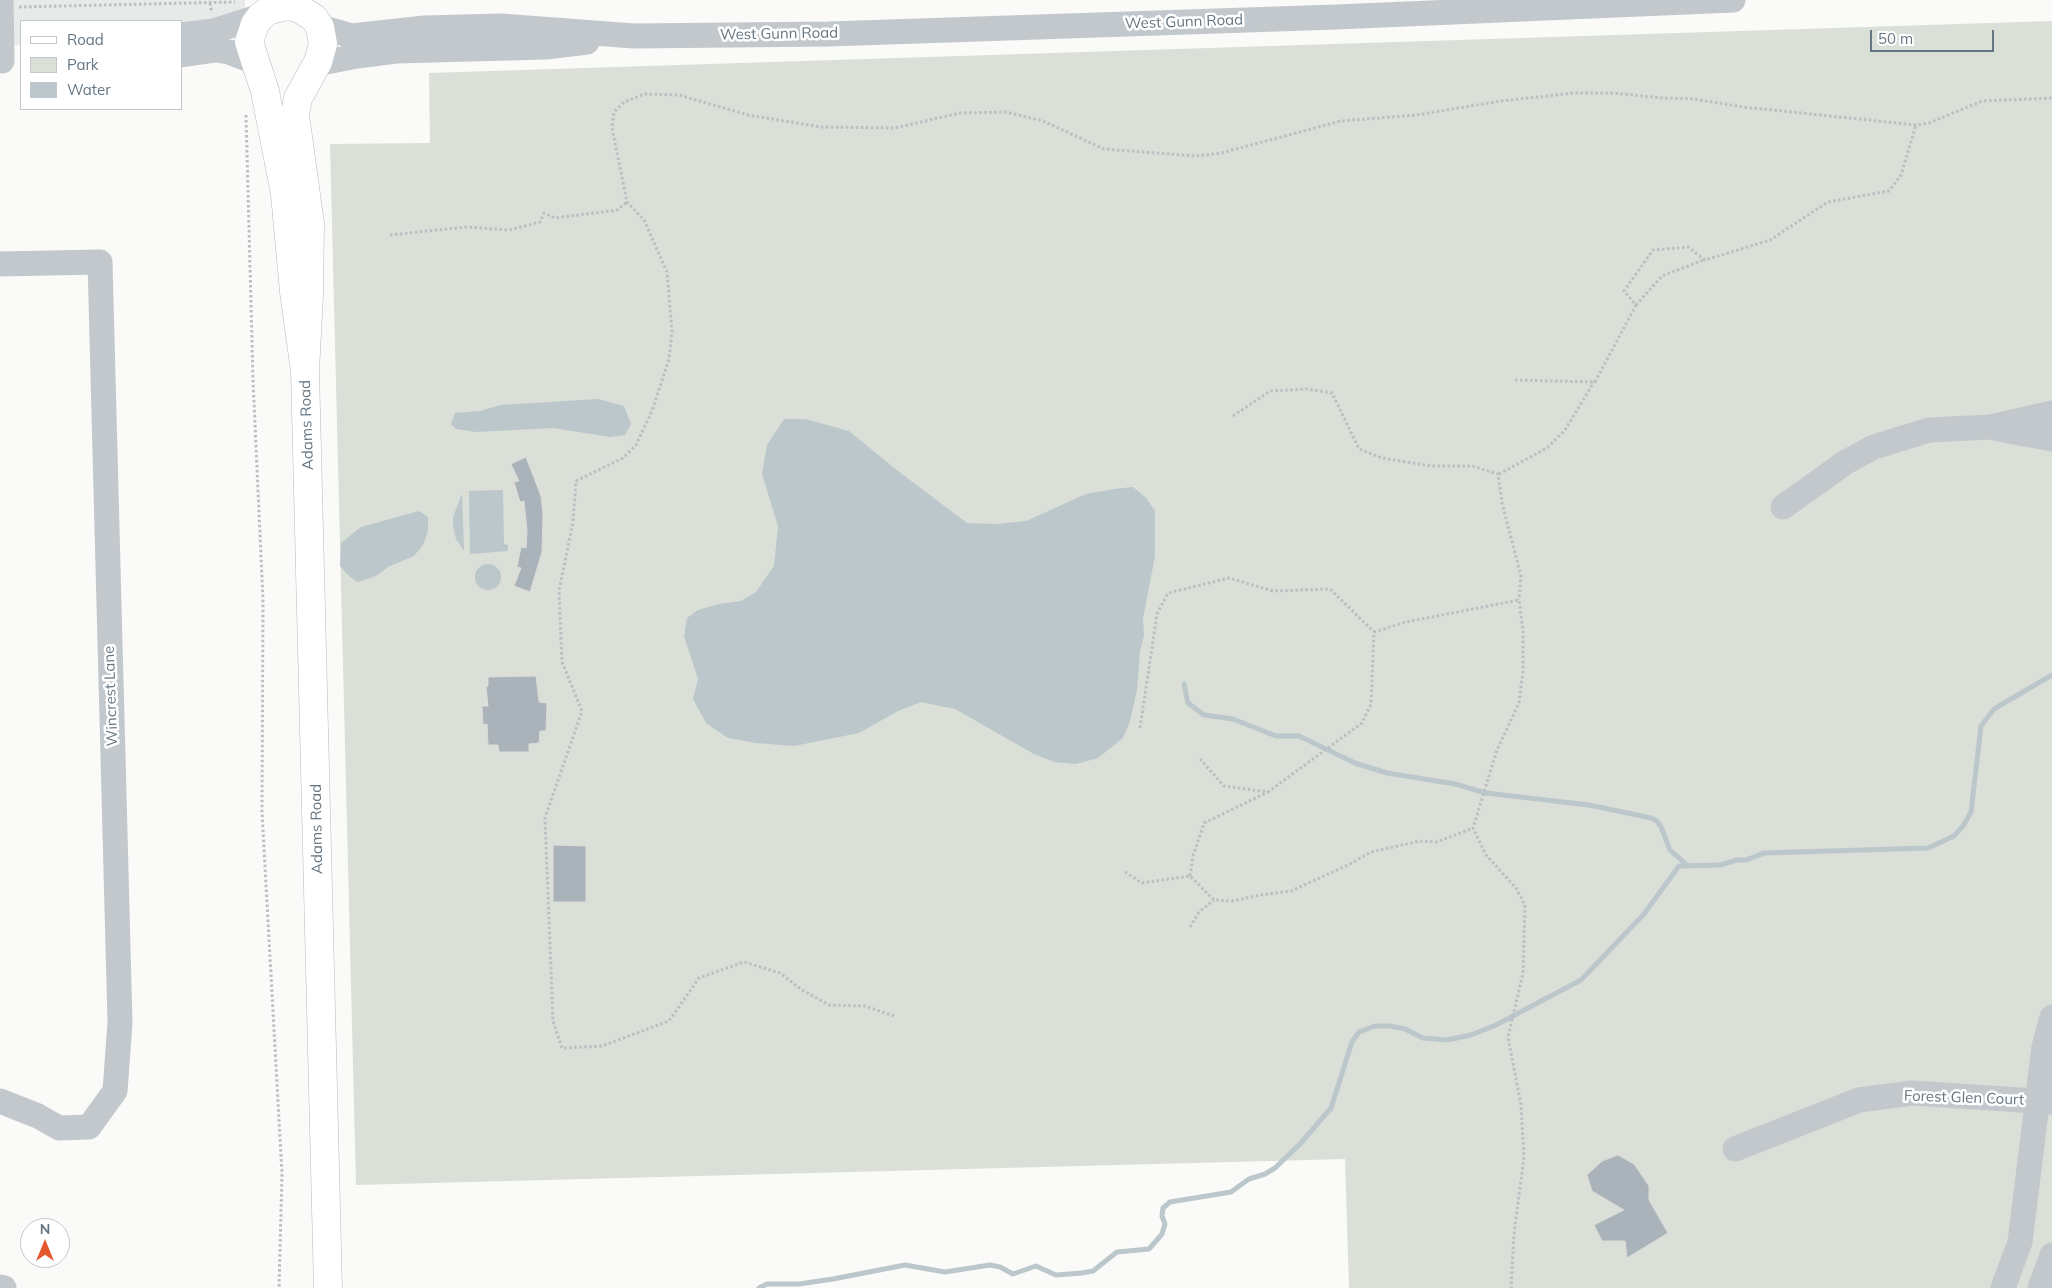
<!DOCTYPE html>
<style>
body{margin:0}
#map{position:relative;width:2052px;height:1288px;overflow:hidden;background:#fafaf8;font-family:Mulish,sans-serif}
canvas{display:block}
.legend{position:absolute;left:20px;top:20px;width:162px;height:90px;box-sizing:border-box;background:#fff;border:1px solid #c1c8cd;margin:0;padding:6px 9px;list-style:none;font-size:15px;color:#657683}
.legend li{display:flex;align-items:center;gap:10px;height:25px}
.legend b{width:25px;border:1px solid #c1c8cd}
.north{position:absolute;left:20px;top:1218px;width:50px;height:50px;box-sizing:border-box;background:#fff;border:1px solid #c1c8cd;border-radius:50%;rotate:0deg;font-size:14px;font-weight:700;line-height:20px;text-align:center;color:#657683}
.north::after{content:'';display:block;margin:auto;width:18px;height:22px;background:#e4572e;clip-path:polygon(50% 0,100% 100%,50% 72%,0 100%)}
.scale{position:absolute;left:1870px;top:30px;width:124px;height:22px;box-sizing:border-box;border:2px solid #657683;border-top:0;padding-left:6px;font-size:15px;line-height:18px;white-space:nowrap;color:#657683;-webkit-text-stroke:4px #fff;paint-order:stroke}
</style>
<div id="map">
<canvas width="2052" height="1288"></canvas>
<ul class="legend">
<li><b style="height:6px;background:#fff"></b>Road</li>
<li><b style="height:14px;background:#dadfd7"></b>Park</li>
<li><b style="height:14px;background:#bbc7cb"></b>Water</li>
</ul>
<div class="north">N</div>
<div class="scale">50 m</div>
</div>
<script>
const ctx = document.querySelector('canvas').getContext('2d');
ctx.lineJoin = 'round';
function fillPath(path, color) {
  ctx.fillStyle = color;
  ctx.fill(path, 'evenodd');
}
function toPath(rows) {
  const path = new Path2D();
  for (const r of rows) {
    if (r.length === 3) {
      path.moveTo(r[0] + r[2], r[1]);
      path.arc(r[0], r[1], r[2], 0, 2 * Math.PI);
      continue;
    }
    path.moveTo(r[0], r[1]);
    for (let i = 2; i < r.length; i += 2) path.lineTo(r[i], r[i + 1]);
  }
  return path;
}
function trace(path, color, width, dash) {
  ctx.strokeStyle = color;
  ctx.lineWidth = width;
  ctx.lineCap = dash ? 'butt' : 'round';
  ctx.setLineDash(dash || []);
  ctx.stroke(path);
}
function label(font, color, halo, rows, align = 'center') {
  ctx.font = font + ' Mulish,sans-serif';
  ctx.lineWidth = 5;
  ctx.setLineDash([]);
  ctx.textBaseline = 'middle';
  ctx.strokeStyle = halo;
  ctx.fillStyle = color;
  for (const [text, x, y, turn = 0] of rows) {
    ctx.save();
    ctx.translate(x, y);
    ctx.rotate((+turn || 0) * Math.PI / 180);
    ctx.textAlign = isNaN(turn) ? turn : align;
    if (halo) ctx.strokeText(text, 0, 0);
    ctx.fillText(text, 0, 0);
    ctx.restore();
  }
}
fillPath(toPath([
 [0,0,245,0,245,15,181,27,181,21,21,21,21,45,0,46]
]), '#e8e9e9');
fillPath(toPath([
 [2052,21,2052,1288,1349,1288,1345,1159,356,1185,330,144,430,143,429,73]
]), '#dadfd7');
fillPath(toPath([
 [598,399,624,406,631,424,625,435,610,437,553,428,476,432,456,429,451,424,455,413,480,411,501,405],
 [784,419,805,419,849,431,898,471,967,523,996,524,1026,521,1086,494,1114,489,1133,487,1146,498,1155,511,1155,556,1143,618,1144,636,1140,651,1137,690,1130,721,1123,738,1098,758,1076,764,1054,762,1034,754,955,709,921,702,898,711,859,733,794,746,756,743,728,738,706,723,693,699,698,679,684,636,687,618,698,610,719,604,741,601,756,592,774,566,778,526,762,474,767,445],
 [503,490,504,544,508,545,508,551,470,554,469,491],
 [462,494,464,551,456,539,453,526,453,517],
 [419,511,428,517,428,531,423,545,414,556,388,567,376,576,358,582,350,577,340,566,341,543,361,527],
 [488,577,13]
]), '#bbc7cb');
trace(toPath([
 [1184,684,1188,703,1204,715,1233,719,1276,736,1299,736,1355,763,1387,773,1455,784,1486,793,1589,805,1651,818,1657,821,1661,827,1670,850,1687,865],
 [759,1288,767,1284,799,1284,833,1279,905,1265,945,1272,990,1265,1000,1267,1013,1274,1036,1266,1056,1275,1082,1273,1093,1271,1117,1252,1149,1249,1162,1234,1165,1224,1162,1216,1163,1208,1170,1202,1231,1192,1249,1179,1265,1174,1275,1168,1300,1144,1331,1108,1352,1042,1359,1032,1375,1026,1390,1026,1405,1029,1423,1038,1447,1040,1471,1035,1496,1025,1581,980,1644,914,1679,866,1720,865,1737,860,1746,860,1764,853,1928,848,1954,836,1963,826,1971,812,1981,726,1994,709,2052,675]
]), '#bbc7cb', 5);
const building = toPath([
 [526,457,541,496,543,515,542,552,530,592,514,586,521,568,517,567,521,547,526,548,527,531,524,501,520,502,514,482,519,481,511,464,526,457],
 [536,676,539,702,547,703,546,731,540,731,539,743,529,744,529,752,499,752,498,745,488,745,487,724,483,725,482,706,488,706,486,687,488,686,488,677,536,676],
 [553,845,586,846,586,902,553,902,553,845],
 [1618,1155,1634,1164,1649,1186,1649,1200,1668,1233,1627,1258,1625,1241,1602,1241,1594,1225,1624,1210,1592,1191,1587,1175,1602,1161,1618,1155]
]);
fillPath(building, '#aab3b9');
trace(building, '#dcdcda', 1);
const major = toPath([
 [305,371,294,292,285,194,265,91,249,42,255,24,261,16,269,10,288,6,298,8,314,18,320,27,323,44,318,62,298,98,295,115,310,224,309,294,305,371,328,1288]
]);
trace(major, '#b5babe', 29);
trace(toPath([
 [210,3,212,13],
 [19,7,235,2],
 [246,115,253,380,263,600,262,812,282,1174,279,1288],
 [390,235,466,227,509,230,540,222,544,213,555,218,617,210,627,202],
 [1636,305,1662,276,1704,260],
 [1515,380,1595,382,1636,305,1624,291,1653,250,1688,247,1705,260,1770,240,1828,202,1889,191,1901,175,1916,125],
 [1233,416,1270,391,1307,389,1332,393,1359,449,1382,458,1431,466,1472,466,1498,474,1502,503,1521,576,1519,600],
 [1499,474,1547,448,1565,430,1594,382],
 [1140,728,1157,614,1168,593,1229,578,1273,591,1330,589,1374,632],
 [1200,759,1224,786,1268,792,1362,723,1371,704,1374,632,1406,622,1519,600,1523,631,1523,671,1519,703,1497,750,1473,828,1486,855,1516,888,1525,905,1523,973,1508,1037,1521,1105,1524,1157,1514,1234,1511,1288],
 [1125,872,1142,883,1190,876,1214,900,1233,901,1260,895,1291,891,1348,865,1371,852,1420,841,1437,842,1473,828],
 [1190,876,1193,856,1204,823,1268,792],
 [1190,927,1199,912,1214,900],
 [894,1016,865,1006,829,1005,802,990,780,973,744,962,699,978,669,1021,602,1046,562,1048,553,1021,545,818,582,711,562,662,559,591,573,522,576,481,623,458,636,445,652,411,669,359,672,332,667,272,644,220,627,202,612,128,614,112,624,102,645,94,679,95,748,115,821,127,895,128,960,113,1006,112,1043,121,1104,149,1196,156,1221,153,1341,121,1417,115,1501,101,1575,93,1613,93,1662,98,1694,99,1743,107,1916,125,1929,123,1982,101,2052,98]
]), '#bbbfc2', 3, [2.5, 2.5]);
trace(toPath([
 [1,0,2,61],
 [320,27,352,36,425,28,501,26,634,36,829,34,1336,17,1733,0],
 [181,35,214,31,261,16],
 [181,55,216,50,229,52,255,62],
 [316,64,357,56,396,51,546,47,587,42],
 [0,264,100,262,120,1023,115,1091,89,1127,59,1128,38,1116,0,1101],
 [1998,429,2052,439],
 [1783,507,1846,462,1874,447,1929,430,1991,427,2052,413],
 [1735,1149,1859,1100,1912,1093,2052,1102],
 [0,1287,4,1288],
 [2003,1288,2020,1242,2044,1047,2052,1017],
 [2040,1288,2052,1255]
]), '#c3c8cc', 25);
trace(major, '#fff', 28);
label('15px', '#657683', '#fff', [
 ["West Gunn Road",1184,22,-2],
 ["West Gunn Road",779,34,-1],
 ["Adams Road",307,425,-92],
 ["Wincrest Lane",111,696,-92],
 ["Adams Road",317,829,-91],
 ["Forest Glen Court",1964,1098,2]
]);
</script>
